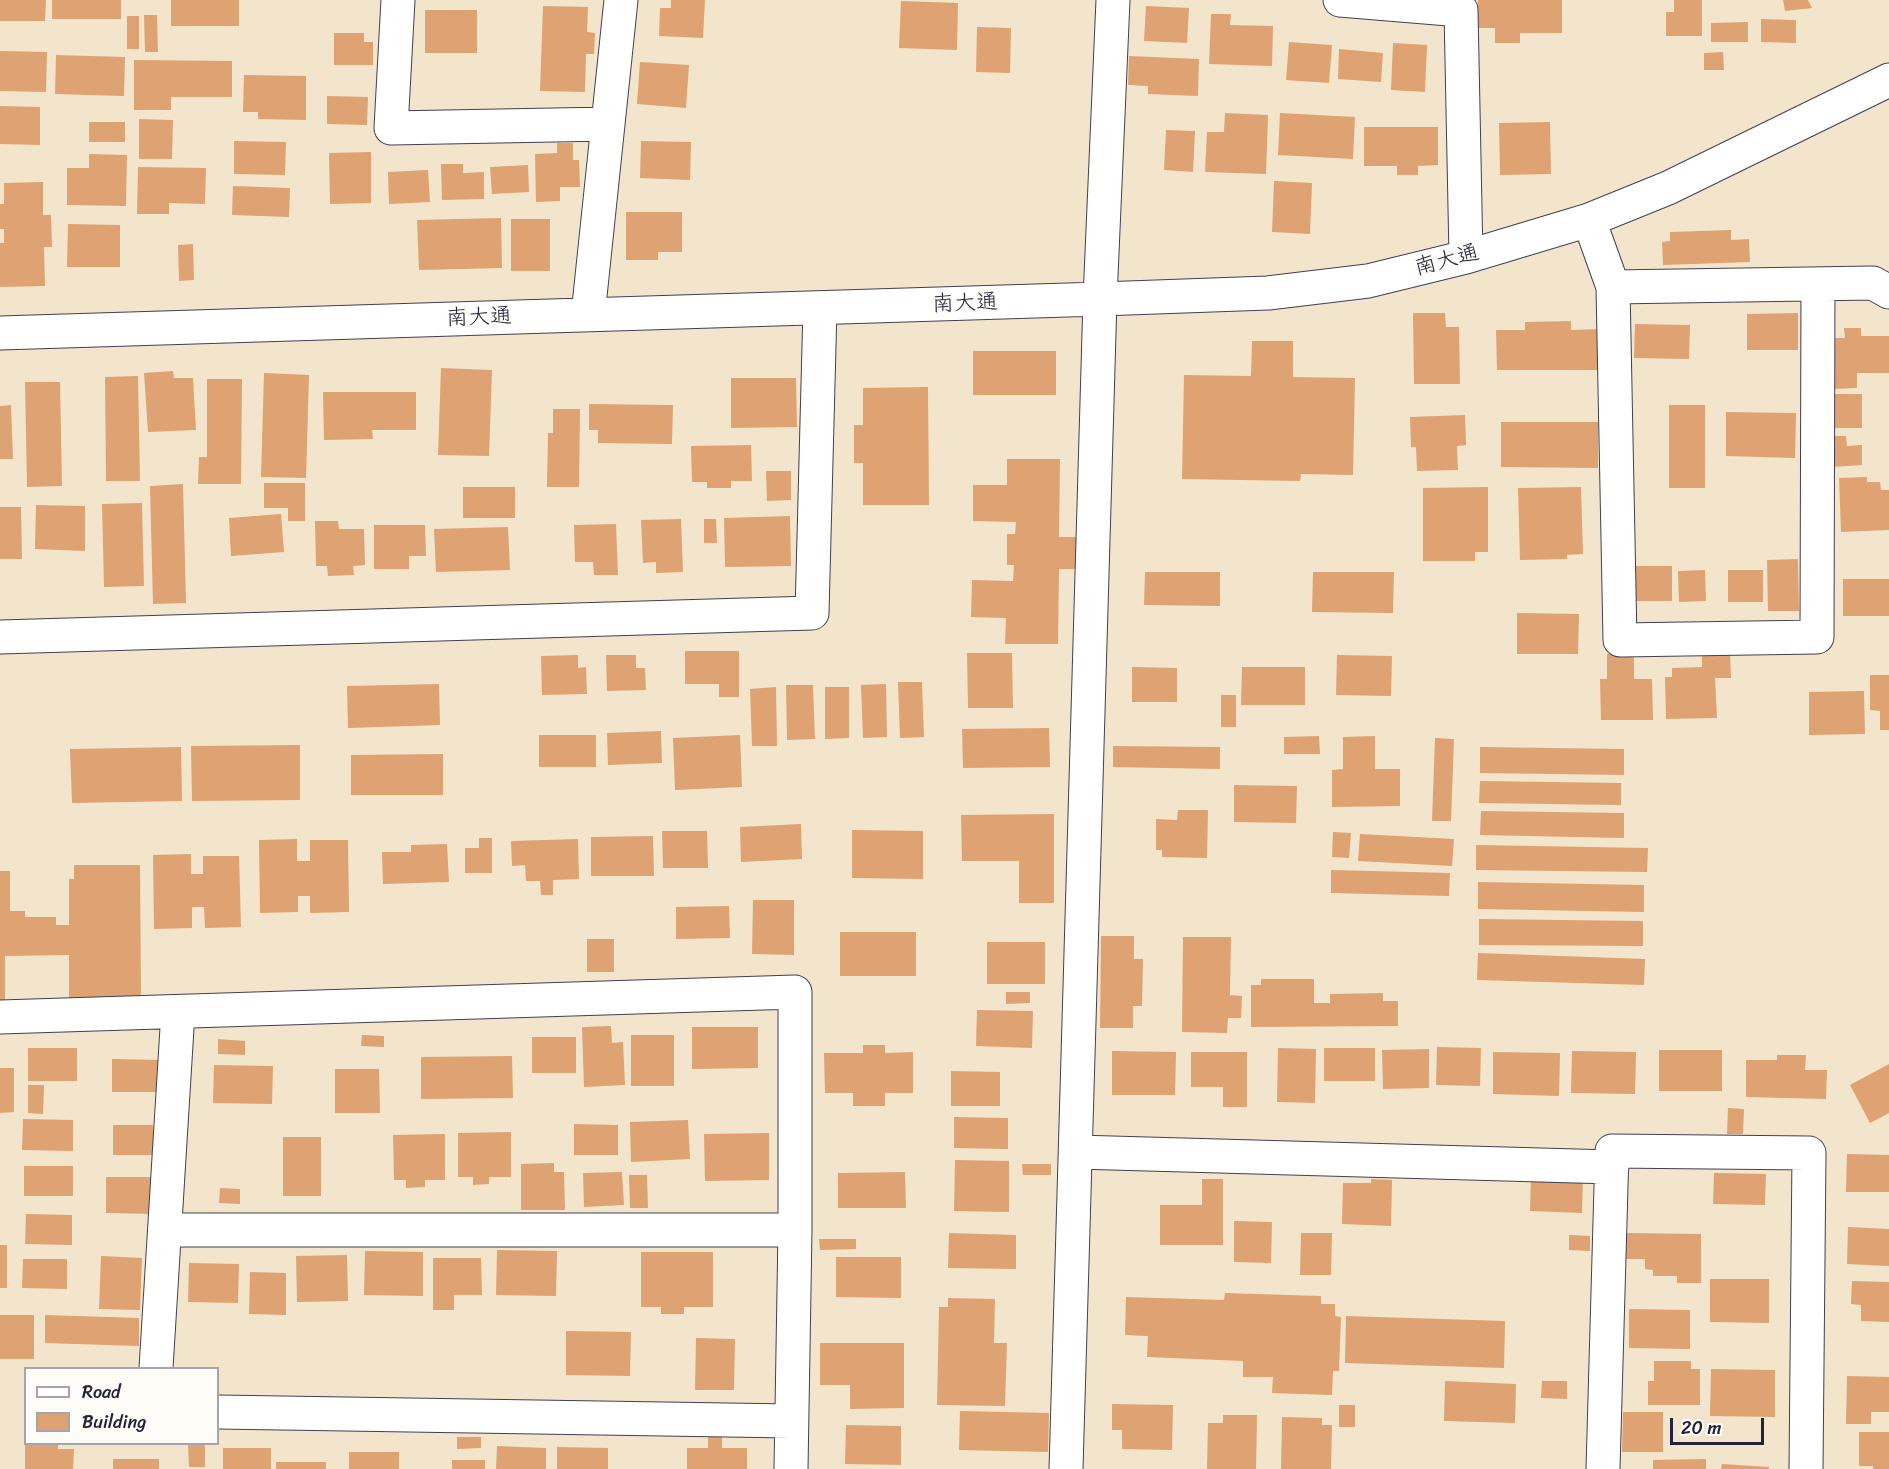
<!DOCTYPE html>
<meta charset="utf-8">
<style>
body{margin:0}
#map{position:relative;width:1889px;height:1469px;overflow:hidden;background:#f2e5cb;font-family:Sriracha,sans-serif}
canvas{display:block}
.legend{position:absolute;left:24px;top:1367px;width:195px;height:78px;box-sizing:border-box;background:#fdfcf7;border:2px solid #a5a5ac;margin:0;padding:8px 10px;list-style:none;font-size:18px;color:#22223b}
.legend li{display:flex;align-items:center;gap:12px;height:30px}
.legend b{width:30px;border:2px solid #a5a5ac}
.scale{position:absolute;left:1670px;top:1418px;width:94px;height:27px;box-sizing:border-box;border:3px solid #22223b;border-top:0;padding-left:8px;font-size:18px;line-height:21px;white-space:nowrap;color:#22223b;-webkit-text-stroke:4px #fdfcf7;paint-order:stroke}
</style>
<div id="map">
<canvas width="1889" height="1469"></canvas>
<ul class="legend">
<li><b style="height:8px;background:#fff"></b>Road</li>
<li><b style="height:16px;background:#dfa273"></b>Building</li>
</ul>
<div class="scale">20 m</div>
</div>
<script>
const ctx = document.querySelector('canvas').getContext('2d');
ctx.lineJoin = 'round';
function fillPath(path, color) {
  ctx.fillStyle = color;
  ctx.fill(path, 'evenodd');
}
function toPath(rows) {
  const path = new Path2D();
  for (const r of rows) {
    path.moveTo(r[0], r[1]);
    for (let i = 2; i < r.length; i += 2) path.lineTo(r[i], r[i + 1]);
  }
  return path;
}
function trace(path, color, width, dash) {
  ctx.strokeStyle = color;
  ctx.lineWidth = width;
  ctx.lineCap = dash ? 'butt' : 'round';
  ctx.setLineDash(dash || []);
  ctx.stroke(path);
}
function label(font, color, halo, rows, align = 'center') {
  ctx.font = font + ' Sriracha,"Klee One",sans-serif';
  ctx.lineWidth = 4.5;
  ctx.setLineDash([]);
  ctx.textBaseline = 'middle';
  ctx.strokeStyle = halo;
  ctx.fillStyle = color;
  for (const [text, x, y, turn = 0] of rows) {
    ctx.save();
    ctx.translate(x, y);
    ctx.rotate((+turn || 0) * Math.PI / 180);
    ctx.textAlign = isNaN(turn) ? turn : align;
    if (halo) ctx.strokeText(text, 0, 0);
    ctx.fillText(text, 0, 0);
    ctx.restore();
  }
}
fillPath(toPath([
 [0,0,46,0,45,21,0,21],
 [52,0,121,0,121,19,52,19],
 [171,0,239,0,239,26,171,26],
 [671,0,705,0,703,38,659,36,660,8,671,8],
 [1478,0,1562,0,1562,33,1520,33,1520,43,1495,43,1495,28,1478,28],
 [1674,0,1702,0,1702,36,1666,36,1666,12,1674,12],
 [1783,0,1808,0,1812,8,1785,11],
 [901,1,958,3,957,50,899,48],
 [543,6,588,7,587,32,595,33,594,54,586,54,585,92,540,91],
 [1146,6,1189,8,1187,43,1144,41],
 [425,10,477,10,477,53,425,53],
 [1211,14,1231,14,1230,25,1273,26,1272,66,1209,64],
 [144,15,157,15,158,52,145,52],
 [127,16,139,16,139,49,127,49],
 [1761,19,1796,20,1796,43,1761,42],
 [1748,22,1748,42,1711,42,1711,23],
 [977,27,1011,28,1010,73,976,72],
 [334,33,364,33,364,42,373,42,373,65,334,65],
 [1289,42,1332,45,1329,83,1286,80],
 [1393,43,1427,45,1425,92,1391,90],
 [1339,49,1383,53,1381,82,1338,79],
 [0,51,47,52,46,92,0,91],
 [1723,52,1724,70,1704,70,1704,53],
 [56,55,125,57,124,96,55,94],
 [1129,56,1199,59,1198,96,1148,94,1148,86,1128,85],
 [134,60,232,61,232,97,171,97,171,110,134,110],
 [640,62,689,65,686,108,637,104],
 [244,75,306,76,306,120,258,119,258,112,243,112],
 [327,96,368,97,367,125,327,124],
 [0,106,40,107,40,145,0,144],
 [1225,113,1268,115,1266,174,1205,172,1207,132,1224,132],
 [1280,113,1355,117,1353,159,1278,155],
 [139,119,173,120,172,159,139,159],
 [89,122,125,122,125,142,89,142],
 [1550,122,1551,174,1500,175,1499,123],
 [1364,127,1438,127,1438,165,1418,166,1418,175,1397,175,1397,166,1364,166],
 [1166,130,1195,131,1193,172,1164,170],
 [234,141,286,142,285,175,234,174],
 [641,141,691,142,690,180,640,178],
 [557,143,573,143,573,160,579,160,580,187,560,187,560,201,536,202,535,154,557,153],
 [371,152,371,203,330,204,329,153],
 [89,154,127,155,126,206,67,205,67,168,89,168],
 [441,164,463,164,463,173,484,172,484,199,442,200],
 [528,165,529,192,492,194,490,167],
 [138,167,206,168,205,204,169,203,169,214,137,214],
 [428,170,430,202,389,204,388,172],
 [1274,181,1312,183,1310,234,1272,232],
 [43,182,43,215,51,215,52,247,44,247,45,286,0,287,0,243,4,243,4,229,0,229,0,204,4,204,4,183],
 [233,186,290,188,289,217,232,215],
 [626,212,682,212,682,252,658,252,658,260,626,260],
 [501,218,502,268,419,270,417,220],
 [511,219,550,219,550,271,511,271],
 [68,224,120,225,120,267,67,267],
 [1731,230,1731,240,1749,239,1750,262,1663,265,1662,242,1670,241,1670,232],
 [193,244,194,280,179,281,178,245],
 [1413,313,1445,313,1446,327,1459,327,1460,384,1414,384],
 [1798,313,1798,350,1747,350,1747,314],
 [1571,321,1571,330,1601,329,1602,370,1497,370,1496,330,1525,330,1525,322],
 [1635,324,1690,325,1689,359,1634,358],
 [1844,328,1861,328,1861,336,1889,336,1889,373,1857,373,1857,388,1833,389,1833,338,1845,338],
 [1252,341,1293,341,1293,377,1355,378,1353,475,1301,474,1300,481,1182,479,1184,375,1251,376],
 [973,351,1056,351,1056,395,973,395],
 [441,368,492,370,489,456,438,455],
 [173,371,174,378,193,378,196,430,148,432,144,373],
 [264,373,309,375,306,478,261,477],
 [138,376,140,481,106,481,105,377],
 [731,378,796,378,797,427,731,428],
 [207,379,242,379,241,484,198,484,199,457,207,457],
 [25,382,60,382,62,486,27,487],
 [928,387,929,505,863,505,863,463,854,463,854,425,863,425,863,388],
 [323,392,416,392,416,430,372,430,373,439,324,440],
 [1833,394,1862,394,1862,428,1833,428],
 [589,404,673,405,672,444,598,443,598,430,589,430],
 [11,405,13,459,0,459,0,406],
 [1669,405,1705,405,1705,488,1669,488],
 [553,409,580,409,579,487,547,487,548,433,553,433],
 [1726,412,1796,413,1795,458,1726,456],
 [1465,415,1466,445,1457,446,1458,470,1417,471,1416,447,1411,447,1410,417],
 [1501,422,1598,422,1598,468,1501,467],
 [1832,436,1846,436,1847,446,1862,445,1862,465,1832,467],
 [751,445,752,481,731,481,731,488,707,488,707,482,692,482,691,446],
 [1007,459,1060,459,1059,537,1079,537,1078,569,1059,569,1058,644,1005,644,1006,618,971,617,972,580,1013,581,1014,565,1007,565,1007,534,1015,534,1016,522,973,521,973,485,1007,485],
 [766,471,791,471,791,500,767,501],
 [1867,477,1867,482,1880,482,1881,490,1889,490,1889,530,1841,532,1839,478],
 [264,483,305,483,305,521,288,521,288,508,264,508],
 [183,484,186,603,153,604,150,486],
 [463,487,515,487,515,518,463,518],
 [1488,487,1488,552,1475,552,1475,561,1423,561,1423,488],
 [1581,487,1583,554,1567,555,1567,559,1520,560,1518,488],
 [142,503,144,586,104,587,102,504],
 [36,505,85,506,85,551,35,549],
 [0,507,21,507,22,559,0,559],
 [281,514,284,552,231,556,229,518],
 [790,516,791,566,725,567,724,518],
 [681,519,683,572,656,573,656,562,643,563,641,520],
 [704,519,716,519,717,543,704,543],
 [315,521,338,521,339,529,364,529,365,565,353,566,354,575,328,576,327,566,316,566],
 [616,524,618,575,594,575,593,562,575,562,574,525],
 [374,525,425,525,426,556,409,556,409,569,374,569],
 [508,527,510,570,436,572,434,529],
 [1798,559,1799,611,1768,611,1767,560],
 [1633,566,1672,566,1672,601,1633,601],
 [1705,570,1706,601,1679,602,1678,571],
 [1728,570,1763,570,1763,602,1728,602],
 [1145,572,1220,572,1220,606,1144,605],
 [1313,572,1394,572,1393,613,1312,612],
 [1843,579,1889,579,1889,616,1843,616],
 [1517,613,1579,614,1578,654,1517,654],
 [685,651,739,651,739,697,719,697,719,684,685,684],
 [967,653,1012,653,1013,708,968,708],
 [1730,653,1731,678,1715,678,1717,718,1666,719,1665,677,1672,677,1672,668,1702,667,1702,654],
 [1607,654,1634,654,1634,679,1652,679,1653,720,1601,720,1600,679,1607,679],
 [578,655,578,668,586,667,587,694,542,695,541,656],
 [606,655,636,655,636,668,645,668,646,690,607,691],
 [1337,655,1392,656,1391,696,1336,695],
 [1132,667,1177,668,1177,702,1132,702],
 [1242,667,1305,667,1305,705,1241,705],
 [1870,675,1889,675,1889,730,1880,730,1880,711,1870,710],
 [898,682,922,682,924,737,900,738],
 [439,684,440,725,348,728,347,686],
 [886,684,887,737,863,738,861,685],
 [786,685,813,685,815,739,787,740],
 [776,687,777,746,752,746,750,689],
 [825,687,849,687,849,738,825,739],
 [1864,691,1865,734,1809,735,1809,692],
 [1221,695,1236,695,1236,727,1221,727],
 [1049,728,1050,767,963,768,962,729],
 [661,731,662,763,608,765,607,733],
 [539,735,596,735,596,767,539,767],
 [740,735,742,787,675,790,673,738],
 [1319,736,1320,754,1284,754,1284,737],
 [1375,736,1375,769,1400,769,1400,806,1332,807,1332,770,1343,769,1343,737],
 [1435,738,1454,739,1451,821,1432,821],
 [300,745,300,800,192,801,191,746],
 [1113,746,1220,747,1220,769,1113,767],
 [181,747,182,801,72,803,70,749],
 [1480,747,1624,749,1624,775,1480,773],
 [443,754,443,795,351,795,351,755],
 [1480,781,1621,783,1621,805,1479,803],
 [1234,785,1297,786,1296,823,1234,822],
 [1178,810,1208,810,1207,858,1162,857,1162,850,1156,850,1156,819,1177,820],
 [1481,811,1624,813,1624,838,1480,835],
 [1054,814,1054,903,1019,903,1019,861,962,861,961,815],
 [801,824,802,859,741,862,740,827],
 [852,830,923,831,923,879,852,878],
 [662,831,707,831,708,868,663,868],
 [1333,832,1351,833,1349,858,1332,857],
 [1360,834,1454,839,1452,866,1358,861],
 [653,836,654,876,591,876,591,837],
 [479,838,492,838,492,873,465,873,465,848,479,848],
 [297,839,297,861,310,861,310,840,348,840,349,912,310,913,310,896,298,896,298,912,260,913,259,840],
 [578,839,579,879,553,880,553,895,541,895,540,881,526,881,525,865,512,866,511,841],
 [447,844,449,882,383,884,382,852,411,852,411,845],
 [1476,845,1648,848,1647,872,1476,870],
 [191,854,191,874,203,874,203,856,239,856,241,927,205,928,204,907,192,907,192,928,154,929,153,855],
 [74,865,140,865,141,1001,69,1001,69,955,5,956,5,1000,0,1000,0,871,10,871,10,911,25,911,25,917,56,917,56,925,69,925,69,879,74,879],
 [1331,870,1450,873,1449,896,1331,893],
 [1478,882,1644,885,1644,912,1478,909],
 [753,900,794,900,794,955,752,954],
 [729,906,730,938,676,939,676,907],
 [1479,919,1643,921,1643,946,1479,945],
 [840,932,916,932,916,976,840,976],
 [1101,936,1134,936,1134,959,1143,959,1142,1006,1133,1006,1133,1028,1100,1028],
 [1183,937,1231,937,1230,995,1242,996,1241,1018,1228,1018,1227,1033,1182,1032],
 [587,939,614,939,614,972,587,972],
 [987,942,1045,942,1045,984,987,984],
 [1478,953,1645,959,1644,985,1477,980],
 [1261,979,1314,979,1314,1003,1330,1003,1330,994,1383,993,1383,1001,1398,1001,1398,1026,1251,1027,1251,985,1261,985],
 [1006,992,1030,992,1030,1003,1006,1004],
 [977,1010,1033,1011,1032,1048,976,1046],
 [611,1026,612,1043,623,1042,625,1085,584,1087,582,1027],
 [692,1027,758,1027,758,1068,692,1069],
 [362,1035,384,1036,384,1047,361,1046],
 [631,1035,674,1035,674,1086,631,1086],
 [532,1037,576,1037,576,1073,532,1073],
 [218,1039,245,1041,245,1055,218,1054],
 [863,1045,885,1045,885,1053,913,1052,913,1093,885,1093,885,1106,853,1106,853,1093,825,1093,824,1053,863,1053],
 [1437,1047,1481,1048,1480,1086,1436,1085],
 [28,1048,77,1048,77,1081,28,1081],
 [1278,1048,1316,1049,1315,1103,1277,1102],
 [1324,1048,1375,1048,1375,1081,1324,1081],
 [1429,1049,1429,1088,1383,1089,1382,1050],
 [1659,1050,1722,1050,1722,1091,1659,1091],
 [1112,1051,1176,1052,1175,1095,1112,1095],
 [1572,1051,1636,1052,1635,1094,1571,1093],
 [1191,1052,1247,1052,1247,1107,1223,1107,1223,1087,1191,1087],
 [1493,1052,1560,1053,1559,1096,1493,1094],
 [1777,1055,1806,1055,1805,1070,1827,1070,1826,1099,1746,1097,1746,1060,1777,1060],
 [512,1056,513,1098,421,1099,421,1057],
 [112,1059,162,1060,162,1092,112,1092],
 [1889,1064,1889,1113,1870,1123,1850,1085],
 [214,1065,273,1066,272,1104,213,1103],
 [0,1068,14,1068,14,1112,0,1113],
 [335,1069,379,1069,380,1113,335,1113],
 [951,1071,1000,1072,1000,1106,951,1106],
 [28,1085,44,1085,43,1114,28,1113],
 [1728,1108,1744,1109,1743,1134,1727,1134],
 [954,1117,1008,1118,1008,1149,954,1148],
 [23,1119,73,1120,73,1151,22,1150],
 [688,1120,690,1159,631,1162,630,1122],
 [574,1124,618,1125,618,1155,574,1155],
 [113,1125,153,1125,153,1155,113,1155],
 [511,1132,511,1177,489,1177,489,1184,473,1185,473,1177,458,1177,458,1133],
 [769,1133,769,1180,705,1181,704,1134],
 [445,1134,445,1180,425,1180,425,1187,406,1188,406,1180,394,1180,393,1135],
 [283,1137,321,1137,321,1196,283,1196],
 [1847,1154,1889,1155,1889,1192,1846,1192],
 [955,1160,1009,1161,1009,1212,954,1211],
 [554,1163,554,1172,564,1172,565,1210,521,1210,521,1164],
 [1022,1164,1051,1164,1051,1175,1023,1175],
 [24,1166,73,1166,73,1196,24,1196],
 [622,1172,624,1205,584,1207,583,1173],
 [905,1172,906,1208,838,1208,838,1173],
 [1714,1173,1766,1174,1765,1205,1713,1204],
 [629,1175,647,1175,648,1208,630,1208],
 [1531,1175,1583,1176,1582,1213,1530,1211],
 [106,1177,154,1177,153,1214,106,1213],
 [1202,1179,1223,1179,1223,1245,1160,1245,1160,1205,1202,1205],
 [1371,1179,1392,1180,1391,1226,1342,1224,1343,1183,1371,1183],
 [220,1188,240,1189,240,1204,219,1203],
 [26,1214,72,1215,72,1245,25,1244],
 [1234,1221,1272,1222,1271,1263,1234,1262],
 [1848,1227,1889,1229,1889,1266,1847,1264],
 [949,1233,1016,1235,1016,1269,948,1268],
 [1301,1233,1332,1233,1331,1275,1300,1275],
 [1626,1233,1701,1234,1701,1283,1677,1283,1677,1276,1653,1276,1653,1270,1645,1269,1645,1259,1626,1259],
 [1569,1235,1590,1236,1590,1251,1569,1250],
 [819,1239,856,1239,856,1249,820,1250],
 [0,1245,7,1245,7,1288,0,1288],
 [497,1250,557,1251,556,1296,496,1295],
 [365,1251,423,1252,423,1296,364,1295],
 [641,1252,713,1252,713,1307,684,1307,684,1314,661,1314,661,1307,641,1307],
 [347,1255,348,1301,297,1302,296,1256],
 [101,1256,142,1258,140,1310,99,1309],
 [836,1257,901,1257,901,1298,836,1297],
 [433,1258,481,1258,482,1295,454,1295,454,1310,433,1310],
 [23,1259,67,1259,67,1289,22,1288],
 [189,1263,239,1264,238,1303,188,1302],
 [250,1272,286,1273,286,1315,249,1314],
 [1710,1279,1769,1279,1769,1323,1710,1322],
 [1852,1281,1889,1282,1889,1322,1861,1321,1861,1305,1851,1304],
 [1225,1293,1321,1296,1321,1304,1335,1304,1335,1316,1341,1317,1339,1371,1333,1371,1332,1395,1272,1393,1273,1377,1243,1377,1243,1361,1147,1357,1148,1336,1125,1335,1126,1297,1224,1300],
 [948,1298,995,1299,994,1343,1007,1343,1005,1406,937,1405,939,1307,948,1307],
 [1629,1309,1690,1310,1690,1349,1629,1348],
 [0,1315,34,1315,34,1359,0,1359],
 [45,1315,139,1318,139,1346,45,1343],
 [1346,1316,1505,1321,1504,1368,1345,1363],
 [566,1331,631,1332,630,1376,566,1375],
 [696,1338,735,1339,734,1390,695,1390],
 [820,1343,904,1343,904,1408,850,1409,850,1385,820,1385],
 [1654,1361,1691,1361,1691,1369,1700,1369,1700,1405,1648,1405,1648,1381,1654,1381],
 [1711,1369,1775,1370,1775,1417,1710,1416],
 [1847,1376,1889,1377,1889,1412,1871,1412,1871,1424,1846,1424],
 [1445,1381,1516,1384,1515,1423,1444,1421],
 [1542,1381,1567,1381,1567,1399,1541,1398],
 [1112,1404,1173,1405,1172,1450,1122,1449,1122,1430,1112,1430],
 [1339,1405,1355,1405,1355,1427,1339,1427],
 [960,1411,1049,1413,1048,1452,959,1450],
 [1623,1412,1663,1412,1663,1452,1622,1452],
 [1223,1415,1257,1415,1256,1469,1207,1469,1208,1423,1223,1423],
 [1282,1417,1322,1418,1322,1425,1332,1425,1331,1469,1281,1469],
 [846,1425,901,1426,901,1465,845,1464],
 [1859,1432,1889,1432,1889,1469,1873,1469,1873,1466,1859,1466],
 [708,1436,722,1436,722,1448,747,1448,747,1469,687,1469,687,1448,708,1448],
 [457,1437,481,1437,481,1448,457,1449],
 [25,1444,58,1444,58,1449,74,1449,73,1469,25,1469],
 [188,1444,205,1444,205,1467,189,1467],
 [497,1446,546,1448,546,1469,496,1469],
 [557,1447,608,1448,608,1469,557,1469],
 [223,1448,271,1448,271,1469,223,1469],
 [349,1452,399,1452,399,1469,349,1469],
 [113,1459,159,1459,159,1469,113,1469],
 [1706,1459,1706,1469,1653,1469,1653,1460],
 [452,1460,485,1460,485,1469,452,1469],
 [276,1462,326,1462,326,1469,276,1469],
 [1722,1464,1769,1467,1769,1469,1721,1469]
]), '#dfa273');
const minor = toPath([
 [398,0,391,128,608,124],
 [1340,0,1461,10,1466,257],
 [1589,220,1613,287,1873,283,1889,292],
 [1613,287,1620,640,1817,637,1818,284],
 [588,315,621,0],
 [0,333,1100,299,1268,293,1368,281,1466,257,1589,220,1668,188,1889,80],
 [0,637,812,613,820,308],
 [0,1017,795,992,795,1230,791,1469],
 [1076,1152,1612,1167],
 [166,1230,795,1230],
 [156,1368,178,1012],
 [218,1412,791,1421],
 [1066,1469,1100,299,1113,0],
 [1603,1469,1612,1151,1809,1153,1806,1469]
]);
trace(minor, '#413f51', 35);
trace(minor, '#fff', 33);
label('22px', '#22223b', '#fdfcf7', [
 ["南大通",1447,261,-15],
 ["南大通",965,304,-2],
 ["南大通",479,318,-2]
]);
</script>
